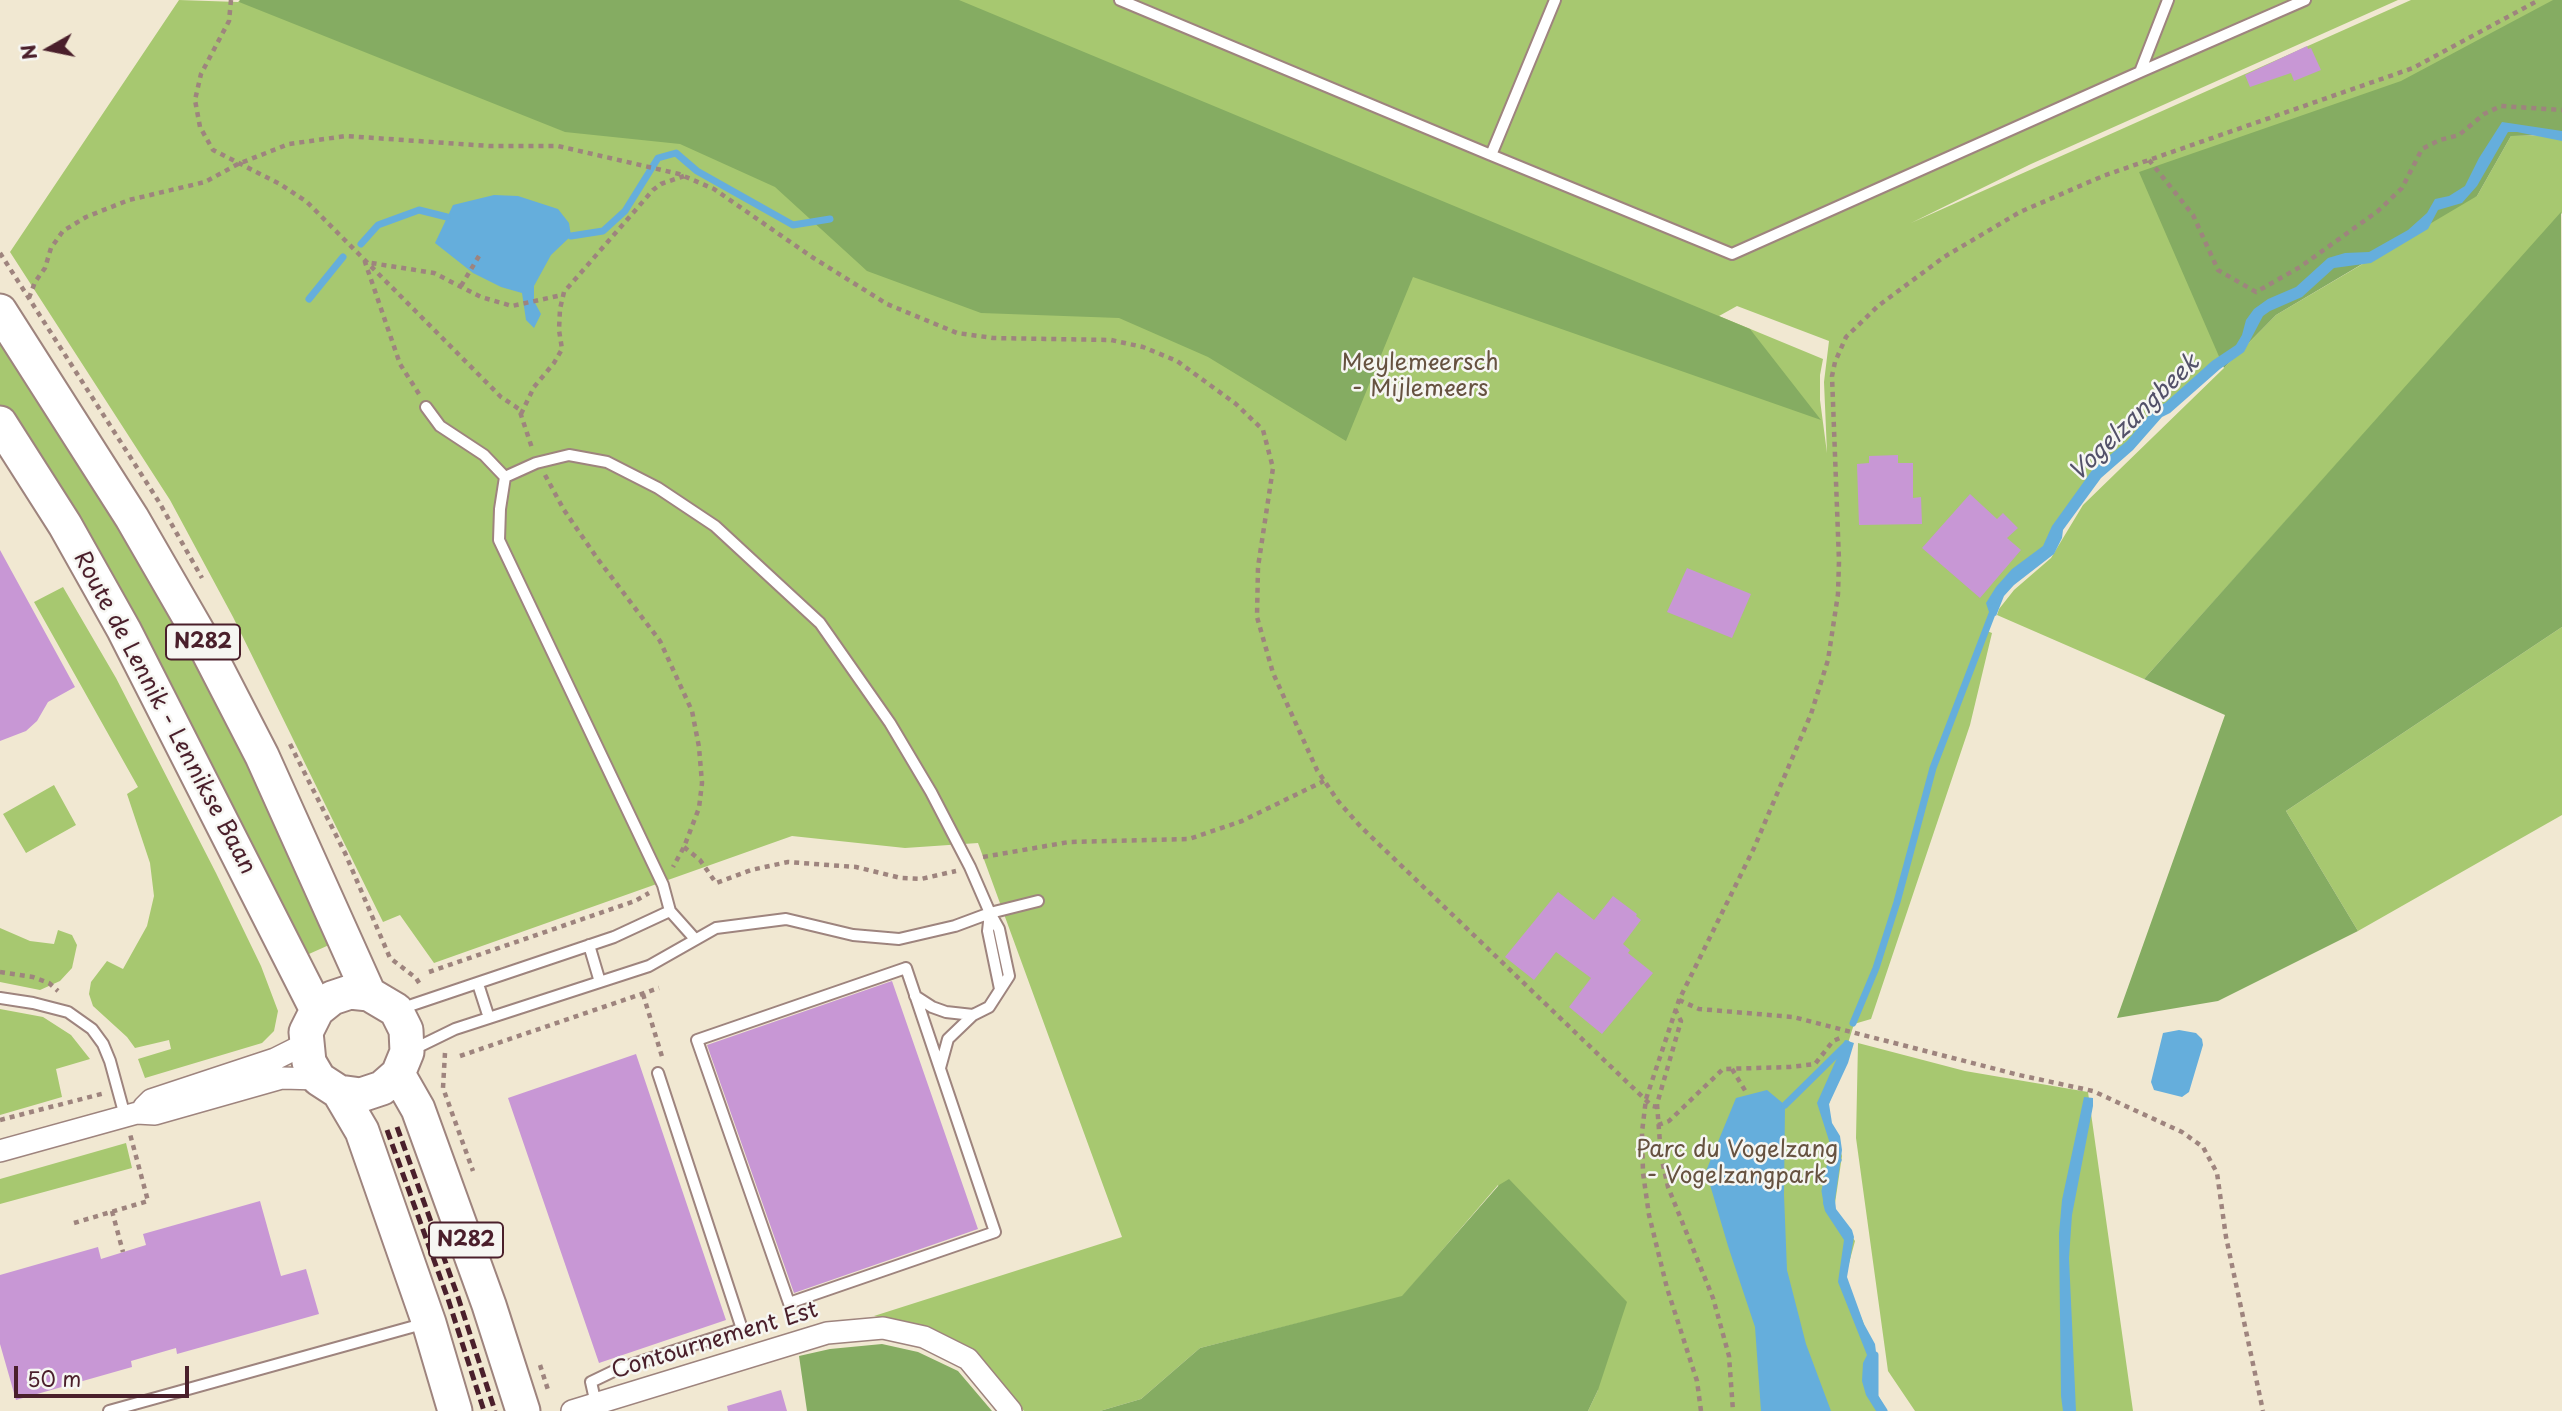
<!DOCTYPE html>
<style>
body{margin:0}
#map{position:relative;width:2562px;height:1411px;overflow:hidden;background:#f1e8d2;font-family:"Playpen Sans",sans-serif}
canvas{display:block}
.north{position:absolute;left:14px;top:14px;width:70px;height:70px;-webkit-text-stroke:5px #f6f6f2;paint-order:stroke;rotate:261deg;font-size:19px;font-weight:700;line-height:28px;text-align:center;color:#4a1f2b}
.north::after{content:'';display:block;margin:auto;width:24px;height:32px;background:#4a1f2b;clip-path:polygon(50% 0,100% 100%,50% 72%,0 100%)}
.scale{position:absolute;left:14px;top:1366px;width:175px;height:32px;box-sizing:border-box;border:4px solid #4a1f2b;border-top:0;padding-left:9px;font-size:21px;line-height:24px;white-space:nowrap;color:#4a1f2b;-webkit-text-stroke:5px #f6f6f2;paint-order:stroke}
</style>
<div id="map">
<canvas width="2562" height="1411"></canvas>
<div class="north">N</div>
<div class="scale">50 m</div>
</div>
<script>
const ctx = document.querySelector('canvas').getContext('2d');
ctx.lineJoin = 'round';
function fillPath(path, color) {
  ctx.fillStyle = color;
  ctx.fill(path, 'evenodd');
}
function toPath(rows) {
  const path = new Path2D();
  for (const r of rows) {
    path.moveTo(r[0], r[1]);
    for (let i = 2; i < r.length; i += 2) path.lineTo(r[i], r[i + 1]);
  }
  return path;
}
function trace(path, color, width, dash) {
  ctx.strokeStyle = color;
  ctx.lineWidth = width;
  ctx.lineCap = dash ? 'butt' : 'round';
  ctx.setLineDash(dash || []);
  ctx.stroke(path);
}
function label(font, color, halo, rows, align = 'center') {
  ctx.font = font + ' "Playpen Sans",sans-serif';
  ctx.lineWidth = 5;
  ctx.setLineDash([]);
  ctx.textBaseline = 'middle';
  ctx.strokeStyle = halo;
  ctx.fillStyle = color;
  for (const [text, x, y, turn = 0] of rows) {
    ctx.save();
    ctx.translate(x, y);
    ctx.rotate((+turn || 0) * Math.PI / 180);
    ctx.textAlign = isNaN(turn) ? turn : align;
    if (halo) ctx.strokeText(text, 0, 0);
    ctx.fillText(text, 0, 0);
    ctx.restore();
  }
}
fillPath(toPath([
 [179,0,238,2,240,0,2398,0,2031,164,1911,223,2411,0,2562,0,2562,213,2144,679,1997,615,1999,609,2014,590,2051,558,2083,505,2224,368,2276,315,2366,262,2347,257,2218,361,2095,477,2051,548,1995,598,1987,631,1992,633,1970,725,1871,1019,1854,1024,1829,1104,1829,1117,1842,1156,1834,1210,1855,1241,1845,1278,1874,1349,1867,1380,1884,1411,1588,1411,1598,1390,1498,1185,1402,1297,1200,1348,1141,1399,1100,1411,1024,1411,974,1353,927,1327,874,1316,1122,1237,978,843,905,848,792,836,434,963,400,915,383,922,233,617,170,500,10,252],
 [2516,126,2543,136,2511,136,2477,196,2441,200],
 [1737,306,1829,341,1824,382,1827,453,1820,400,1820,375,1823,359,1719,316],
 [0,331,151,574,338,941,300,958,44,475,0,406],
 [63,587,116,678,216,873,261,966,278,1011,274,1031,262,1043,145,1078,138,1059,171,1049,169,1040,135,1048,127,1037,93,1006,89,994,91,982,107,961,123,969,147,926,154,896,150,863,127,794,138,787,34,602],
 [2562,627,2562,815,2358,931,2286,811],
 [54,785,76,825,26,853,3,814],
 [0,928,30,941,54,944,58,930,72,935,77,945,72,968,60,981,40,990,0,982],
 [0,1009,43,1017,71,1035,90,1059,56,1069,62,1097,0,1115],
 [1858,1043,1965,1071,2088,1092,2133,1411,1915,1411,1888,1371,1856,1138],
 [126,1143,132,1168,0,1204,0,1179]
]), '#a7c870');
fillPath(toPath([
 [240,0,959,0,1750,329,1821,420,1413,277,1346,441,1208,357,1119,318,981,313,867,271,775,187,680,144,565,132,239,2],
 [2553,0,2562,0,2562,135,2511,136,2477,196,2276,315,2224,368,2139,172,2401,81],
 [2561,212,2562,627,2286,811,2358,931,2218,1001,2117,1018,2225,715,2144,679],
 [1509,1179,1627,1302,1598,1390,1588,1411,1100,1411,1141,1399,1200,1348,1402,1296,1499,1185],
 [882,1344,918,1352,958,1371,992,1411,807,1411,799,1356,830,1349]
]), '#85ac62');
fillPath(toPath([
 [2502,122,2562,131,2562,141,2517,132,2508,132,2477,186,2462,203,2438,210,2428,229,2371,263,2334,268,2302,297,2270,311,2263,316,2244,352,2220,369,2170,413,2162,417,2133,450,2101,478,2063,530,2062,538,2054,554,2014,585,2004,596,1996,616,1989,612,1986,603,1996,587,2012,569,2043,546,2052,526,2093,469,2127,441,2154,409,2165,403,2212,361,2236,345,2242,335,2246,320,2254,309,2268,299,2296,287,2328,258,2345,253,2369,252,2408,230,2427,213,2435,199,2449,196,2465,186,2479,158],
 [494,195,518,196,558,209,569,223,571,236,551,255,534,286,534,301,541,314,534,328,526,320,522,293,501,287,473,273,435,243,453,205],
 [2179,1030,2196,1033,2202,1039,2203,1045,2189,1092,2182,1097,2154,1090,2151,1082,2163,1033],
 [1845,1040,1854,1043,1848,1063,1829,1104,1832,1123,1840,1136,1842,1150,1835,1200,1836,1209,1852,1230,1854,1237,1847,1277,1864,1324,1875,1344,1876,1352,1872,1385,1887,1411,1876,1411,1866,1395,1862,1381,1863,1363,1867,1355,1838,1282,1844,1240,1825,1211,1823,1203,1831,1170,1832,1150,1817,1103],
 [1767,1090,1785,1105,1784,1195,1787,1270,1806,1344,1831,1411,1761,1411,1755,1327,1728,1246,1706,1171,1736,1098],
 [2084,1097,2093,1098,2093,1106,2072,1215,2069,1258,2076,1411,2063,1411,2061,1396,2059,1234,2062,1200]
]), '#65aedc');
trace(toPath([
 [571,236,603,231,625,211,658,158,676,153,697,171,793,225,830,219],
 [361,244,378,225,419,210,447,217],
 [309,299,343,257],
 [1853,1023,1876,968,1897,902,1933,768,1995,606],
 [1785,1105,1847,1044],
 [1827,1203,1825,1191,1830,1167,1838,1160],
 [1875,1355,1875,1397,1884,1411]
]), '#65aedc', 7);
fillPath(toPath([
 [2307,46,2308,49,2311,48,2321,70,2294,81,2291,73,2250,87,2245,75],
 [1898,455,1898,463,1913,463,1913,498,1921,497,1922,524,1859,525,1857,464,1869,463,1869,456],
 [1970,494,1997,519,2003,513,2018,528,2007,538,2021,550,1980,598,1922,548],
 [0,550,75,687,48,702,37,721,26,731,0,741],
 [1687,568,1751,594,1732,638,1667,612],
 [1558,892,1594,920,1613,896,1637,914,1636,916,1641,920,1623,944,1630,950,1628,953,1653,973,1602,1034,1569,1007,1591,978,1556,952,1534,980,1505,957],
 [892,981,978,1229,794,1293,707,1045],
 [636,1054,726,1320,599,1363,508,1098],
 [260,1201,281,1276,306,1269,319,1314,177,1354,176,1348,131,1361,132,1367,16,1400,0,1344,0,1275,98,1247,101,1259,146,1245,143,1234],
 [781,1390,787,1411,728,1411,727,1406]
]), '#c897d5');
const service = toPath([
 [1120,0,1491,155],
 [1555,0,1491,155,1732,254,2140,72,2168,0],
 [2140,72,2305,0],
 [426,407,440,426,484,455,505,477],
 [990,913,988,931,1000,989],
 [990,913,1038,901],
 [589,945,600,982],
 [906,968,995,1232,789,1303,697,1040,906,968],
 [478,984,489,1018],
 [915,996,932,1007,946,1012,973,1015],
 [0,998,33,1003,68,1012,92,1029,103,1044,110,1061,125,1116],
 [400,1009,614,937,670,911],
 [412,1050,455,1029,649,966,716,928,786,919,853,935,899,939,955,926,990,913,970,867,931,792,890,723,820,623,715,526,658,488,607,462,569,455,536,463,505,477,500,509,499,540,663,885,670,911,695,939],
 [940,1068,948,1039,973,1015,989,1007,1009,976,999,929,990,913],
 [596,1404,591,1382,618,1369,742,1329,658,1073],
 [109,1411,426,1323]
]);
const minor = toPath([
 [144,1107,151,1100,275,1059,307,1043],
 [0,1151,137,1113,155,1114,282,1078,319,1079],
 [572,1411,827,1333,883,1328,924,1337,968,1359,1011,1411]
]);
const primary = toPath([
 [0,311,132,518,199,634,262,756,369,994],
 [0,423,65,525,124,630,317,1010],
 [398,1074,418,1109,489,1305,523,1411],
 [339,1092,361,1095,382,1088,398,1074,407,1052,406,1030,396,1010,369,994,350,992,332,998,317,1010,306,1032,309,1062,319,1079,339,1092,362,1131,429,1323,455,1411]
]);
trace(service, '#9e847e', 14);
trace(minor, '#9e847e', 24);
trace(primary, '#9e847e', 37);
trace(toPath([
 [231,0,229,21,201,74,195,100,200,127,213,150,280,184,307,202,501,397,519,409,532,448],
 [2149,160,2193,215,2218,270,2256,292,2300,267,2378,211,2402,188,2422,149,2440,140,2459,135,2484,114,2501,106,2562,110],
 [0,253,159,502,202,578],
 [461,286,479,256],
 [29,298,35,282,45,268,51,248,63,231,86,217,129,200,205,182,238,164,289,144,346,136,489,146,558,146,679,174,714,189,812,257,887,304,957,333,993,338,1111,340,1143,347,1177,361,1236,404,1263,430,1273,468,1258,567,1257,617,1273,673,1317,770,1338,801,1361,827,1652,1106,1657,1107],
 [419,394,400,364,365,262,434,273,481,297,512,306,562,295],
 [521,414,534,387,554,363,562,349,559,330,560,309,564,292,653,190,661,184,684,176],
 [545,475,564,510,597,558,660,641,692,711,699,747,702,783,699,808,684,847,673,867],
 [290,744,345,853,390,958,416,978,421,986],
 [684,847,700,860,716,883,751,870,788,862,856,867,901,878,921,879,956,871],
 [983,857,1069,842,1189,839,1242,821,1324,781],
 [0,972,33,977,49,983,58,991],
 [429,972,635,901,649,893],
 [643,994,663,1060],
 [1679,1000,1699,1009,1793,1017,2019,1075,2093,1091,2182,1132,2203,1147,2217,1173,2226,1237,2263,1411],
 [1675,1009,1681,1021,1657,1104,1661,1156,1668,1187,1713,1298,1729,1356,1733,1411],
 [445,1053,443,1088,473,1171],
 [460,1056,659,988],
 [1732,1069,1746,1092],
 [0,1120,105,1093],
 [1658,1125,1669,1121,1723,1069,1790,1067,1815,1064,1833,1041,1840,1038],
 [112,1211,123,1252],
 [74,1223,148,1201,130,1134],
 [540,1365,549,1393],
 [1701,1411,1697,1381,1667,1288,1649,1215,1643,1173,1642,1132,1646,1099,1679,1000,1754,848,1811,714,1828,660,1838,594,1839,561,1832,376,1835,362,1846,337,1878,306,1944,257,2020,212,2103,176,2413,68,2539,0]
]), '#9e847e', 4.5, [5, 5]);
trace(service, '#fff', 10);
trace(minor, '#fff', 21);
trace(primary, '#fff', 33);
trace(toPath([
 [397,1127,458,1297,495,1411],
 [387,1130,448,1299,484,1411]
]), '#4a1f2b', 5, [10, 5]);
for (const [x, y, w] of [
 [203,642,74],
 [466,1240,74]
]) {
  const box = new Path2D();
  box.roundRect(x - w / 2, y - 17.5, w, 35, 5);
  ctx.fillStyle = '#f6f6f2';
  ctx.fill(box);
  trace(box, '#4a1f2b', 2);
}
label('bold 21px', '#4a1f2b', null, [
 ["N282",203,642],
 ["N282",466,1240]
]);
label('23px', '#665240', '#f6f6f2', [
 ["Meylemeersch",1420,364],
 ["- Mijlemeers",1420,390],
 ["Parc du Vogelzang",1737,1151],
 ["- Vogelzangpark",1737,1177]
]);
label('23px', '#4a1f2b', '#f6f6f2', [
 ["Route de Lennik - Lennikse Baan",164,713,62],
 ["Contournement Est",715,1341,-17]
]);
label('italic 24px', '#535169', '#f6f6f2', [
 ["Vogelzangbeek",2135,418,-44]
]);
</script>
